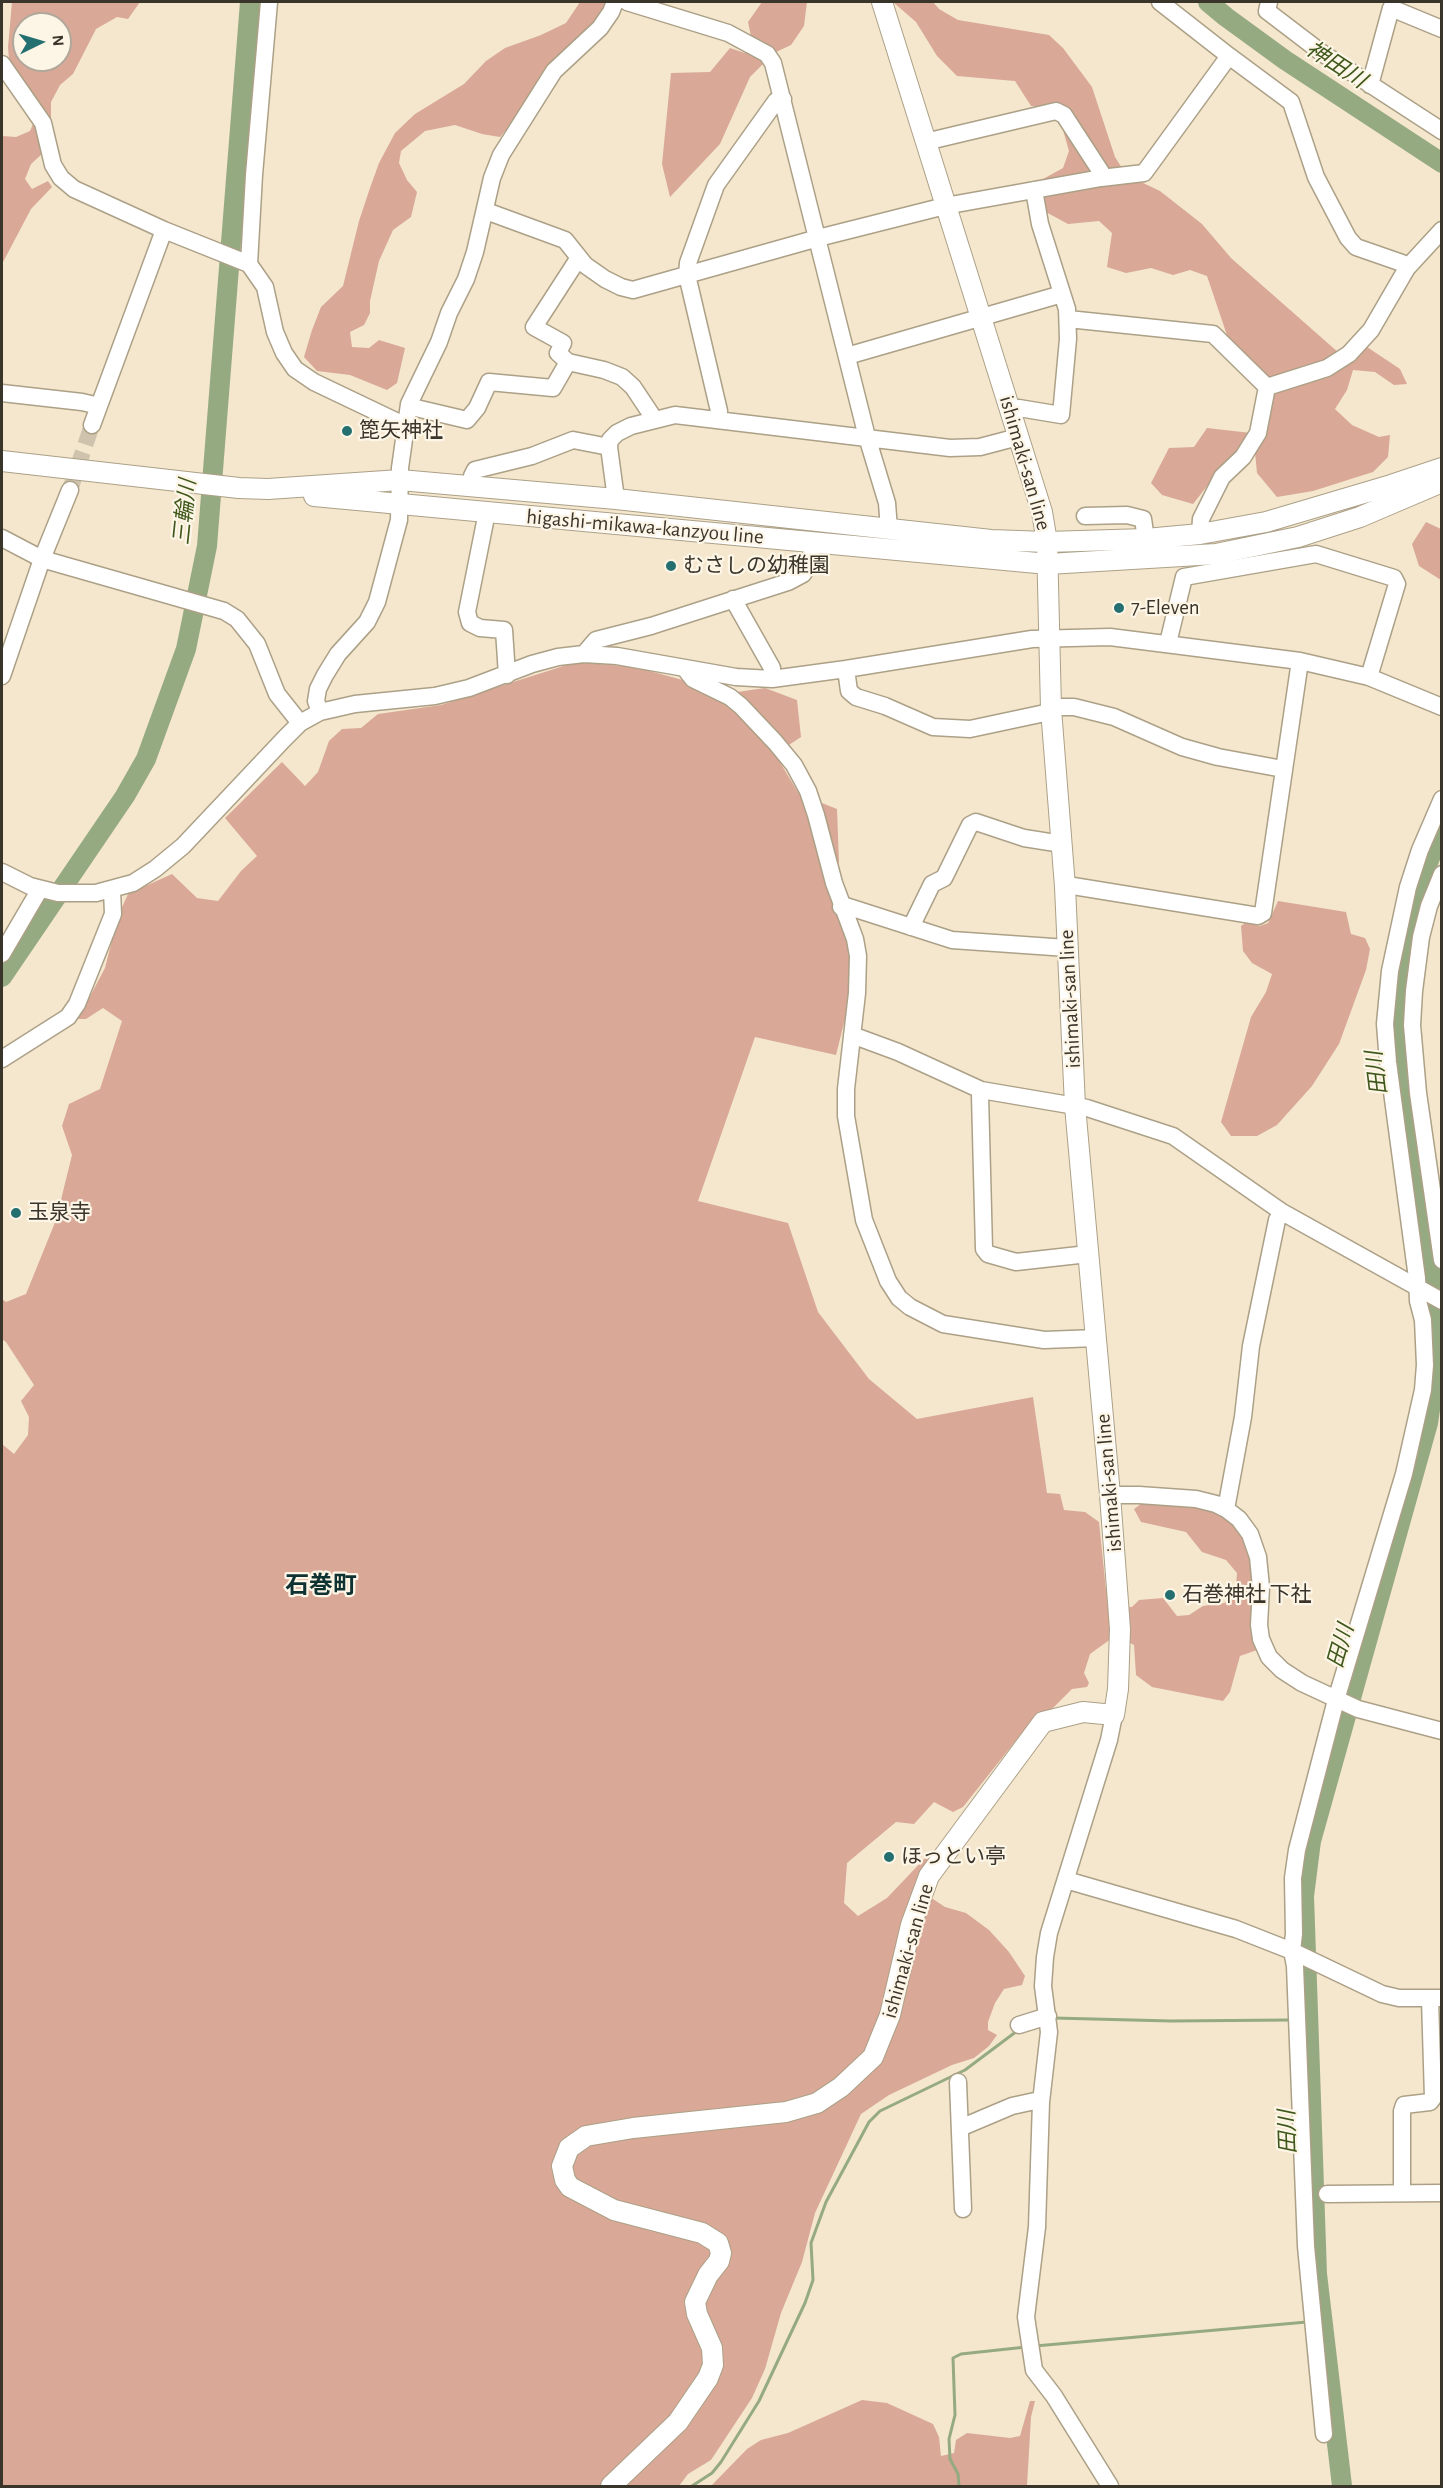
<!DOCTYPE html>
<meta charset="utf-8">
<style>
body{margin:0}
#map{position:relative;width:1443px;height:2488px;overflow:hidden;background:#f4e7ce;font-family:"Alegreya Sans",sans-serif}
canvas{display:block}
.frame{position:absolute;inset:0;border:3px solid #3a352b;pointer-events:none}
.north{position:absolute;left:12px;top:12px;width:60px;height:60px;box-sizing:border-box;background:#fdf5e6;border:2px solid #afa89b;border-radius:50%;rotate:85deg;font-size:16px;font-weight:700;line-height:24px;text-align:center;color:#3a352b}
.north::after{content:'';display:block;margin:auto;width:21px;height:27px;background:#246f70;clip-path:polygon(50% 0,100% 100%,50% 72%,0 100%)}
</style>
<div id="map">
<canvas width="1443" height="2488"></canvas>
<div class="frame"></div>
<div class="north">N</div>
</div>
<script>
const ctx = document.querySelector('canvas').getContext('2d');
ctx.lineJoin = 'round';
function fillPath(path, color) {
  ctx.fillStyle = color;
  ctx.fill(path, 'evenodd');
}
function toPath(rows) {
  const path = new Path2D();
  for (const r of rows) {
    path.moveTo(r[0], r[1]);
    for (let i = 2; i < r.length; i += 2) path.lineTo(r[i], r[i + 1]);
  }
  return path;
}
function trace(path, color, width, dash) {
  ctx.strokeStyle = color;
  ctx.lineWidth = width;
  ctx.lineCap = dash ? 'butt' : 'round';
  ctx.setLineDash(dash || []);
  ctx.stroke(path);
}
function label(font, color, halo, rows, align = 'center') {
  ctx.font = font + ' "Alegreya Sans","Noto Sans JP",sans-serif';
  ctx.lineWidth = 4.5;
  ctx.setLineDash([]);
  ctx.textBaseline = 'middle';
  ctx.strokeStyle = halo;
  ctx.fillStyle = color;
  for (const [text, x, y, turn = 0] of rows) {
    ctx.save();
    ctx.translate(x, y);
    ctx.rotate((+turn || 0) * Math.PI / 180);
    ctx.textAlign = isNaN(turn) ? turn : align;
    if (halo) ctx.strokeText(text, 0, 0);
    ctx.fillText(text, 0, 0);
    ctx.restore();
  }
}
fillPath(toPath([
 [12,2,140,2,128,19,117,17,96,29,73,74,60,85,51,102,51,127,42,154,31,164,25,179,32,189,48,181,52,187,31,209,2,264,2,136,16,137,30,131,39,111,9,60,8,47],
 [24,24,60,24,60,60,24,60],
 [580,2,606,2,601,17,500,137,482,134,455,125,425,131,401,151,399,163,407,180,417,192,411,217,393,230,379,261,370,301,370,313,364,325,350,332,352,347,369,348,379,340,405,348,397,383,387,390,350,375,317,371,304,357,312,330,321,307,343,286,359,221,370,188,379,163,395,133,415,114,464,84,486,61,505,48,541,35,566,23],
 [762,2,807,2,804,26,791,45,774,53,750,77,720,144,670,197,662,164,671,73,710,72,730,48,745,53,752,41,748,22],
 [893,2,933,2,939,9,958,20,1049,35,1063,48,1092,87,1115,157,1122,168,1123,182,1141,182,1160,191,1202,224,1231,258,1339,353,1356,360,1367,347,1400,369,1407,384,1394,385,1375,372,1353,370,1347,390,1335,409,1352,425,1379,437,1390,435,1388,457,1373,472,1313,491,1277,497,1257,473,1255,452,1215,476,1193,504,1162,495,1151,483,1169,448,1194,447,1207,428,1260,434,1269,394,1232,350,1207,276,1190,270,1173,275,1151,268,1126,273,1107,267,1112,233,1099,221,1068,224,1044,211,1043,179,1063,168,1069,151,1057,109,1031,106,1015,81,957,76,937,56,916,22],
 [1426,522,1441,529,1441,580,1419,566,1412,544],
 [576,662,635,667,690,682,716,695,765,688,797,700,801,737,775,754,799,794,837,809,839,862,826,880,848,946,852,991,836,1055,755,1037,698,1201,788,1223,818,1312,869,1379,917,1419,1033,1397,1047,1493,1060,1494,1064,1510,1085,1512,1099,1522,1106,1590,1114,1606,1132,1607,1139,1600,1163,1598,1177,1616,1189,1615,1203,1606,1224,1603,1235,1598,1237,1573,1226,1560,1202,1552,1186,1532,1141,1522,1134,1509,1145,1501,1197,1506,1225,1517,1243,1535,1256,1574,1257,1650,1240,1656,1230,1692,1223,1701,1152,1687,1136,1675,1134,1645,1115,1636,1090,1654,1084,1673,1089,1683,1087,1687,1072,1689,1046,1715,1021,1734,963,1807,953,1812,934,1802,914,1824,896,1822,847,1863,844,1903,858,1916,887,1898,925,1858,932,1861,918,1889,945,1907,966,1913,989,1930,1009,1952,1025,1976,1022,1985,1004,1989,995,2003,988,2022,988,2030,997,2035,989,2046,974,2058,952,2065,889,2095,861,2114,815,2213,802,2262,781,2313,765,2369,752,2398,711,2460,688,2474,679,2486,2,2486,2,1444,14,1454,28,1435,29,1417,21,1401,34,1385,6,1342,2,1339,2,1299,6,1302,26,1294,56,1220,72,1155,62,1126,69,1104,100,1089,122,1021,103,1008,86,1019,78,1019,105,968,118,916,128,894,172,874,197,898,218,901,241,871,257,856,225,818,282,762,305,786,318,772,329,741,342,729,361,728,378,714,441,705],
 [1278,901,1346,912,1351,934,1365,938,1370,949,1366,970,1339,1044,1312,1086,1277,1125,1257,1136,1231,1136,1221,1122,1251,1017,1266,992,1272,974,1252,963,1243,951,1241,926,1245,923,1260,926,1268,923],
 [862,2400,887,2403,933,2424,939,2437,941,2456,954,2453,956,2440,967,2433,1010,2438,1020,2436,1030,2401,1035,2401,1031,2417,1027,2486,711,2486,747,2449,761,2440,788,2433]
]), '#d9a897');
trace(toPath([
 [1054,2018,1171,2021,1290,2020],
 [1035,2346,1307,2322],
 [692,2486,712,2473,721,2462,759,2401,805,2303,813,2280,811,2243,826,2202,869,2122,880,2111,965,2070,1017,2031],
 [959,2486,958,2474,950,2459,949,2439,955,2415,953,2358,961,2354,1026,2347]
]), '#96aa81', 3);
trace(toPath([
 [1208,2,1226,17,1285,60,1442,163],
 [2,977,125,796,146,759,186,649,207,546,250,2],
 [1342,2486,1317,2274,1304,1896,1311,1841,1428,1423,1434,1382,1435,1324,1432,1281,1397,1053,1397,1001,1407,935,1423,875,1442,828]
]), '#96aa81', 20);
trace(toPath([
 [70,490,92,425]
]), '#cfc3ad', 16, [16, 8]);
const minor = toPath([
 [269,2,254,175,249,264,265,287,275,332,284,353,295,369,314,382,404,425],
 [627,2,728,33,767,54,773,63,867,437,887,503,889,529],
 [1160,2,1229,56,1291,102,1316,177,1348,238,1356,247,1402,263,1407,268],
 [1269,2,1267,11,1322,53,1442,131],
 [2,64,43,123,53,165,61,178,74,189,164,230,249,264],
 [1370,85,1391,8,1442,29],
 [925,142,1056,111,1064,115,1101,172,1101,178],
 [486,211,565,240,585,265,605,279,621,287,633,290,818,238,945,206,1101,178,1144,173,1229,56],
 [1068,319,1213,334,1267,387,1258,433,1243,457,1222,477,1201,519,1200,534],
 [847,356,1062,294],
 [568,362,558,353,563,343,534,327,578,259],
 [1267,387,1327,368,1349,354,1371,330,1407,268,1442,230],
 [2,393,82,402,99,406],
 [409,404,416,408,467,420,477,408,489,382,553,388,568,362,604,370,622,377,633,387,651,414,652,419],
 [1010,410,1019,408,1061,415,1068,339,1067,309,1040,224,1034,190],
 [718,419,719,411,687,275,688,263,716,185,776,101,783,99],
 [92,425,164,230],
 [609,447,616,499],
 [471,487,472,476,475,470,532,456,573,440,609,447,610,440,617,433,631,426,675,415,950,448,980,447,1018,437],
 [487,512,467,612,470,623,480,628,504,630,507,675],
 [1085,516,1127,515,1143,519,1146,539],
 [2,538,42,559,224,611,237,619,257,644,277,694,300,723],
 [733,599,772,668,772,679],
 [1168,643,1184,577,1316,554,1394,578,1397,584,1369,677],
 [584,654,596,640,651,626,788,582,803,574,810,562,813,543],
 [846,669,849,691,856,697,885,706,933,727,970,729,1045,713,1059,707,1074,707,1114,717,1182,747,1218,757,1283,769],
 [686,670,693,679,730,697,741,706,775,742,794,765,808,791,816,815,834,883,855,939,858,956,857,993,846,1089,846,1116,864,1220,888,1281,899,1298,910,1307,943,1324,1044,1340,1097,1338],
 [2,676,42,559,70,490],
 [320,712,316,701,318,689,325,675,338,654,367,622,377,602,399,520,400,468,409,404,439,342,449,313,466,279,475,252,492,178,501,155,554,71,600,28,611,12,615,2],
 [2,872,30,886,58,893,96,893,133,883,155,869,183,846,284,739,300,723,320,712,355,704,435,696,469,688,532,664,558,657,584,654,617,656,736,677,772,679,846,669,1032,639,1110,637,1300,661,1369,677,1442,707],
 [1442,874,1429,906,1421,937,1414,991,1412,1025,1418,1093,1442,1260],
 [1065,887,1073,886,1258,916,1263,913,1300,661],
 [841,907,846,906,952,940,1067,948],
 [911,927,932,884,944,878,970,825,976,822,1024,838,1062,844],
 [2,954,40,889],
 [852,1035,898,1052,981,1090,1087,1108,1173,1136,1282,1212,1442,1301],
 [2,1059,68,1017,77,1004,113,914,112,890],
 [981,1090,980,1095,984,1249,988,1254,1016,1262,1088,1254],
 [1110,1495,1139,1495,1196,1499,1216,1504,1226,1509,1239,1519,1250,1534,1258,1557,1261,1587,1259,1625,1261,1639,1269,1657,1282,1670,1302,1683,1358,1709,1442,1731],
 [1226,1509,1243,1417,1251,1346,1277,1220,1282,1212],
 [1066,1880,1236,1929,1292,1951,1382,1994,1399,1998,1442,1998],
 [1019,2025,1048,2016],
 [958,2082,963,2209],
 [960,2128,1012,2106,1035,2101,1041,2102],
 [1402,2193,1402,2111,1404,2105,1430,2102,1433,2098,1430,1999],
 [1327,2194,1442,2193],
 [1324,2434,1306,2246,1295,1966,1292,1951,1294,1934,1293,1878,1297,1850,1336,1700,1404,1474,1423,1390,1425,1365,1423,1320,1418,1301,1417,1278,1388,1062,1385,1024,1390,971,1408,887,1420,850,1442,799],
 [1110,2486,1054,2396,1034,2370,1026,2317,1037,2227,1041,2102,1049,2032,1043,1986,1045,1957,1049,1933,1109,1740,1114,1715]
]);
const major = toPath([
 [2,461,239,488,268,489,400,480,616,499,991,540,1047,542,1146,539,1200,534,1266,522,1391,485,1442,468],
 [314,496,1048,564,1216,554,1298,537,1360,517,1442,482],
 [611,2486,678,2422,708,2378,713,2365,712,2348,697,2314,695,2302,708,2275,719,2261,721,2253,718,2243,702,2233,614,2210,570,2187,565,2180,562,2166,569,2148,586,2136,633,2128,786,2112,817,2103,841,2087,873,2057,890,2015,911,1925,929,1876,1043,1722,1083,1712,1114,1715,1118,1689,1120,1629,1110,1495,1075,1106,1065,887,1051,709,1047,542,1042,512,882,2]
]);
trace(minor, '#aca087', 19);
trace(major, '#aca087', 22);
trace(minor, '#fff', 16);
trace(major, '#fff', 20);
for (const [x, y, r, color] of [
 [347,431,6,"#246f70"],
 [671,566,6,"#246f70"],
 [1119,608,6,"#246f70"],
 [16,1213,6,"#246f70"],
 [1170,1595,6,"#246f70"],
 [889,1857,6,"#246f70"]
]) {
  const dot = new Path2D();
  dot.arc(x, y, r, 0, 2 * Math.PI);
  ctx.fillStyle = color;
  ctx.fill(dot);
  trace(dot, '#fdf5e6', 2);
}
label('21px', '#3a352b', '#fdf5e6', [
 ["箆矢神社",359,431],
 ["むさしの幼稚園",683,566],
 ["7-Eleven",1131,608],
 ["玉泉寺",28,1213],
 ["石巻神社 下社",1182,1595],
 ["ほっとい亭",901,1857]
], 'left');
label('21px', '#3a352b', '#fdf5e6', [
 ["ishimaki-san line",1025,463,74],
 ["higashi-mikawa-kanzyou line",645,527,5],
 ["ishimaki-san line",1070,999,-93],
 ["ishimaki-san line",1109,1483,-95],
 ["ishimaki-san line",908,1951,-74]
]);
label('italic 22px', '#3e571a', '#fdf5e6', [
 ["神田川",1336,65,33],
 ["三輪川",185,512,-84],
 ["田川",1377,1073,-97],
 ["田川",1341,1646,-74],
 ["田川",1288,2132,-92]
]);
label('bold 24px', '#0e3132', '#fdf5e6', [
 ["石巻町",321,1586]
]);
</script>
